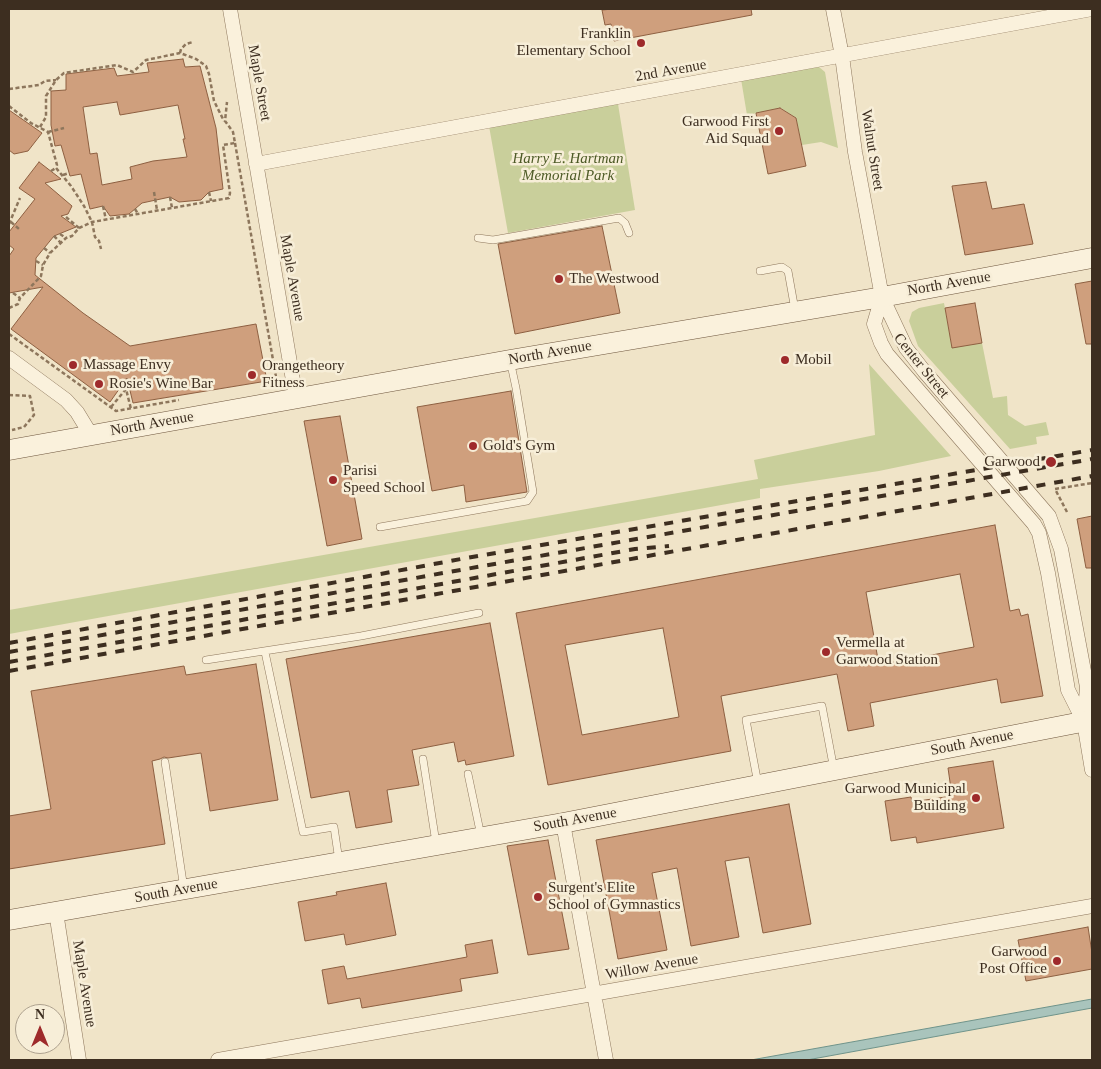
<!DOCTYPE html>
<style>
body{margin:0}
#map{position:relative;width:1101px;height:1069px;overflow:hidden;background:#f0e4c8;font-family:Georgia,serif}
canvas{display:block}
.frame{position:absolute;inset:0;border:10px solid #3d2e20;pointer-events:none}
.north{position:absolute;left:15px;top:1004px;width:50px;height:50px;box-sizing:border-box;background:#f7eed8;border:1px solid #ada18e;border-radius:50%;rotate:0deg;font-size:14px;font-weight:700;line-height:20px;text-align:center;color:#3d2e20}
.north::after{content:'';display:block;margin:auto;width:18px;height:22px;background:#9e2a2b;clip-path:polygon(50% 0,100% 100%,50% 72%,0 100%)}
</style>
<div id="map">
<canvas width="1101" height="1069"></canvas>
<div class="frame"></div>
<div class="north">N</div>
</div>
<script>
const ctx = document.querySelector('canvas').getContext('2d');
ctx.lineJoin = 'round';
function fillPath(path, color) {
  ctx.fillStyle = color;
  ctx.fill(path, 'evenodd');
}
function toPath(rows) {
  const path = new Path2D();
  for (const r of rows) {
    path.moveTo(r[0], r[1]);
    for (let i = 2; i < r.length; i += 2) path.lineTo(r[i], r[i + 1]);
  }
  return path;
}
function trace(path, color, width, dash) {
  ctx.strokeStyle = color;
  ctx.lineWidth = width;
  ctx.lineCap = dash ? 'butt' : 'round';
  ctx.setLineDash(dash || []);
  ctx.stroke(path);
}
function label(font, color, halo, rows, align = 'center') {
  ctx.font = font + ' Georgia,serif';
  ctx.lineWidth = 5;
  ctx.setLineDash([]);
  ctx.textBaseline = 'middle';
  ctx.strokeStyle = halo;
  ctx.fillStyle = color;
  for (const [text, x, y, turn = 0] of rows) {
    ctx.save();
    ctx.translate(x, y);
    ctx.rotate((+turn || 0) * Math.PI / 180);
    ctx.textAlign = isNaN(turn) ? turn : align;
    if (halo) ctx.strokeText(text, 0, 0);
    ctx.fillText(text, 0, 0);
    ctx.restore();
  }
}
fillPath(toPath([
 [819,67,825,72,838,148,821,142,802,145,796,118,781,108,747,115,741,79],
 [618,104,635,210,508,233,489,126],
 [944,303,952,347,982,343,993,398,1007,396,1008,415,1025,426,1046,422,1049,435,1036,437,1037,444,1010,449,918,346,909,321,912,312,919,308],
 [869,364,951,456,879,471,760,489,760,498,9,634,9,610,758,479,754,460,875,435]
]), '#c9cf9b');
const water = toPath([
 [1092,999,1092,1008,807,1060,751,1060,1092,999]
]);
fillPath(water, '#a9c4bc');
trace(water, '#6f938a', 1);
const building = toPath([
 [613,9,751,9,752,15,614,41,611,24,605,25,602,10,613,9],
 [183,59,185,67,200,66,216,128,223,189,209,192,201,200,179,202,170,197,142,203,129,214,110,216,103,206,90,209,81,174,70,176,61,145,55,146,51,125,51,91,66,90,66,74,114,68,117,76,149,72,147,63,183,59],
 [117,102,120,115,178,105,185,139,183,139,187,157,153,161,130,167,132,179,102,185,97,153,90,154,83,107,117,102],
 [780,108,796,118,806,166,768,174,756,113,780,108],
 [9,110,42,133,28,151,14,154,9,150,9,110],
 [39,162,61,179,45,183,72,206,68,214,61,216,76,227,54,236,36,258,35,275,83,313,130,346,256,324,267,381,133,403,127,378,110,402,11,329,43,287,9,293,9,256,14,249,9,245,9,232,35,199,19,188,39,162],
 [986,182,992,209,1024,204,1033,244,965,255,952,186,986,182],
 [602,226,620,313,515,334,498,244,602,226],
 [1092,281,1092,344,1086,344,1075,284,1092,281],
 [975,303,982,343,952,348,945,308,975,303],
 [511,391,527,492,466,502,464,485,432,491,417,407,511,391],
 [340,416,362,539,327,546,304,421,340,416],
 [1092,516,1092,568,1086,568,1077,519,1092,516],
 [995,525,1010,611,1019,609,1021,616,1028,614,1043,696,1001,703,997,679,870,703,874,726,848,731,837,674,721,696,731,751,548,785,516,613,995,525],
 [960,574,974,647,879,665,866,592,960,574],
 [663,628,679,717,582,735,565,645,663,628],
 [490,623,514,756,466,765,465,760,458,762,454,742,412,750,419,785,387,790,392,822,356,828,349,791,311,798,286,659,490,623],
 [256,664,278,800,210,811,201,753,168,758,164,757,160,759,152,761,165,844,9,869,9,816,51,809,31,691,184,666,186,675,256,664],
 [993,761,1004,828,917,843,916,837,891,841,885,801,911,797,912,802,952,796,948,768,993,761],
 [789,804,811,924,763,933,749,857,725,861,739,937,691,946,677,868,652,873,667,950,618,959,596,840,789,804],
 [548,840,569,949,528,955,507,846,548,840],
 [386,883,396,935,346,945,344,934,305,941,298,902,337,895,336,892,386,883],
 [1088,927,1092,953,1092,969,1026,981,1018,940,1088,927],
 [492,940,498,973,460,979,462,991,362,1008,360,998,328,1004,322,970,344,966,347,979,467,957,465,945,492,940]
]);
fillPath(building, '#cf9f7d');
trace(building, '#8d5f41', 1);
const lane = toPath([
 [478,238,493,240,619,218,625,223,629,233],
 [760,271,782,267,788,271,795,310],
 [380,527,527,501,533,492,516,388,510,360],
 [265,652,303,832,334,827,339,861],
 [206,660,361,636,479,613],
 [423,759,436,843],
 [165,762,184,889],
 [468,774,481,836],
 [758,784,746,720,822,706,834,770]
]);
const street = toPath([
 [230,9,296,398],
 [833,9,842,56,855,152,882,297,906,348,924,371,1049,516,1061,549,1087,687,1084,722,1092,770],
 [256,164,1092,9],
 [882,297,874,324,881,343,887,354,1034,524,1039,533,1048,573,1068,690,1083,720],
 [9,358,66,400,77,412,91,435],
 [563,823,606,1060],
 [56,912,79,1060],
 [218,1060,1092,906]
]);
const secondary = toPath([
 [9,450,510,360,882,297,1092,258],
 [9,920,563,823,1092,720]
]);
trace(lane, '#8d765c', 8);
trace(street, '#8d765c', 15);
trace(secondary, '#6f573f', 21);
trace(toPath([
 [180,53,181,49,186,44,193,42],
 [9,89,39,85,45,81,56,80],
 [9,106,31,123,48,132,57,165,56,168,71,186,84,206,92,222,95,237,99,241,101,249],
 [40,127,46,117,46,96,56,80,64,73,117,65,133,72,146,60,180,53,196,59,206,66,209,74,214,101,224,121],
 [48,132,64,128],
 [235,143,276,377,274,381,268,385],
 [51,171,56,168],
 [63,175,69,173],
 [154,192,157,210],
 [209,192,211,201],
 [170,197,172,208],
 [103,206,106,220],
 [135,209,138,214],
 [66,217,79,228],
 [11,222,19,229],
 [9,224,20,198],
 [60,234,66,238],
 [54,236,61,243],
 [44,248,50,253],
 [36,261,43,265],
 [13,293,20,298],
 [9,308,18,304,20,298,41,276,43,265,50,253,66,238,72,236,79,228,92,222,229,198,230,193,223,145,235,143,233,132,225,121,227,102],
 [9,334,116,411,179,400],
 [126,389,127,378],
 [9,395,30,396,34,415,24,427,12,430],
 [111,407,126,389,131,409],
 [1067,512,1055,489,1092,483]
]), '#8d765c', 2.5, [4, 2.5]);
trace(lane, '#faf1dc', 7);
trace(street, '#faf1dc', 14);
trace(secondary, '#faf1dc', 20);
trace(toPath([
 [9,643,461,559,1092,450],
 [9,652,443,573,1092,459],
 [9,662,635,549,669,546],
 [9,671,1092,476]
]), '#3d2e20', 4, [9, 9]);
for (const [x, y, r, color] of [
 [641,43,5,"#9e2a2b"],
 [779,131,5,"#9e2a2b"],
 [559,279,5,"#9e2a2b"],
 [785,360,5,"#9e2a2b"],
 [73,365,5,"#9e2a2b"],
 [252,375,5,"#9e2a2b"],
 [99,384,5,"#9e2a2b"],
 [473,446,5,"#9e2a2b"],
 [1051,462,6,"#9e2a2b"],
 [333,480,5,"#9e2a2b"],
 [826,652,5,"#9e2a2b"],
 [976,798,5,"#9e2a2b"],
 [538,897,5,"#9e2a2b"],
 [1057,961,5,"#9e2a2b"]
]) {
  const dot = new Path2D();
  dot.arc(x, y, r, 0, 2 * Math.PI);
  ctx.fillStyle = color;
  ctx.fill(dot);
  trace(dot, '#f7eed8', 2);
}
label('15px', '#3d2e20', '#f7eed8', [
 ["Franklin",631,34,"right"],
 ["Elementary School",631,51,"right"],
 ["Garwood First",769,122,"right"],
 ["Aid Squad",769,139,"right"],
 ["The Westwood",569,279],
 ["Mobil",795,360],
 ["Massage Envy",83,365],
 ["Orangetheory",262,366],
 ["Fitness",262,383],
 ["Rosie's Wine Bar",109,384],
 ["Gold's Gym",483,446],
 ["Garwood",1040,462,"right"],
 ["Parisi",343,471],
 ["Speed School",343,488],
 ["Vermella at",836,643],
 ["Garwood Station",836,660],
 ["Garwood Municipal",966,789,"right"],
 ["Building",966,806,"right"],
 ["Surgent's Elite",548,888],
 ["School of Gymnastics",548,905],
 ["Garwood",1047,952,"right"],
 ["Post Office",1047,969,"right"]
], 'left');
label('15px', '#3d2e20', '#f7eed8', [
 ["2nd Avenue",671,71,-10],
 ["Maple Street",259,83,80],
 ["Walnut Street",872,150,81],
 ["Maple Avenue",292,278,80],
 ["North Avenue",949,284,-10],
 ["North Avenue",550,353,-10],
 ["Center Street",921,366,51],
 ["North Avenue",152,424,-10],
 ["South Avenue",972,743,-11],
 ["South Avenue",575,820,-10],
 ["South Avenue",176,891,-10],
 ["Willow Avenue",652,967,-10],
 ["Maple Avenue",84,984,81]
]);
label('italic 15px', '#4d5a26', '#f7eed8', [
 ["Harry E. Hartman",568,159],
 ["Memorial Park",568,176]
]);
</script>
